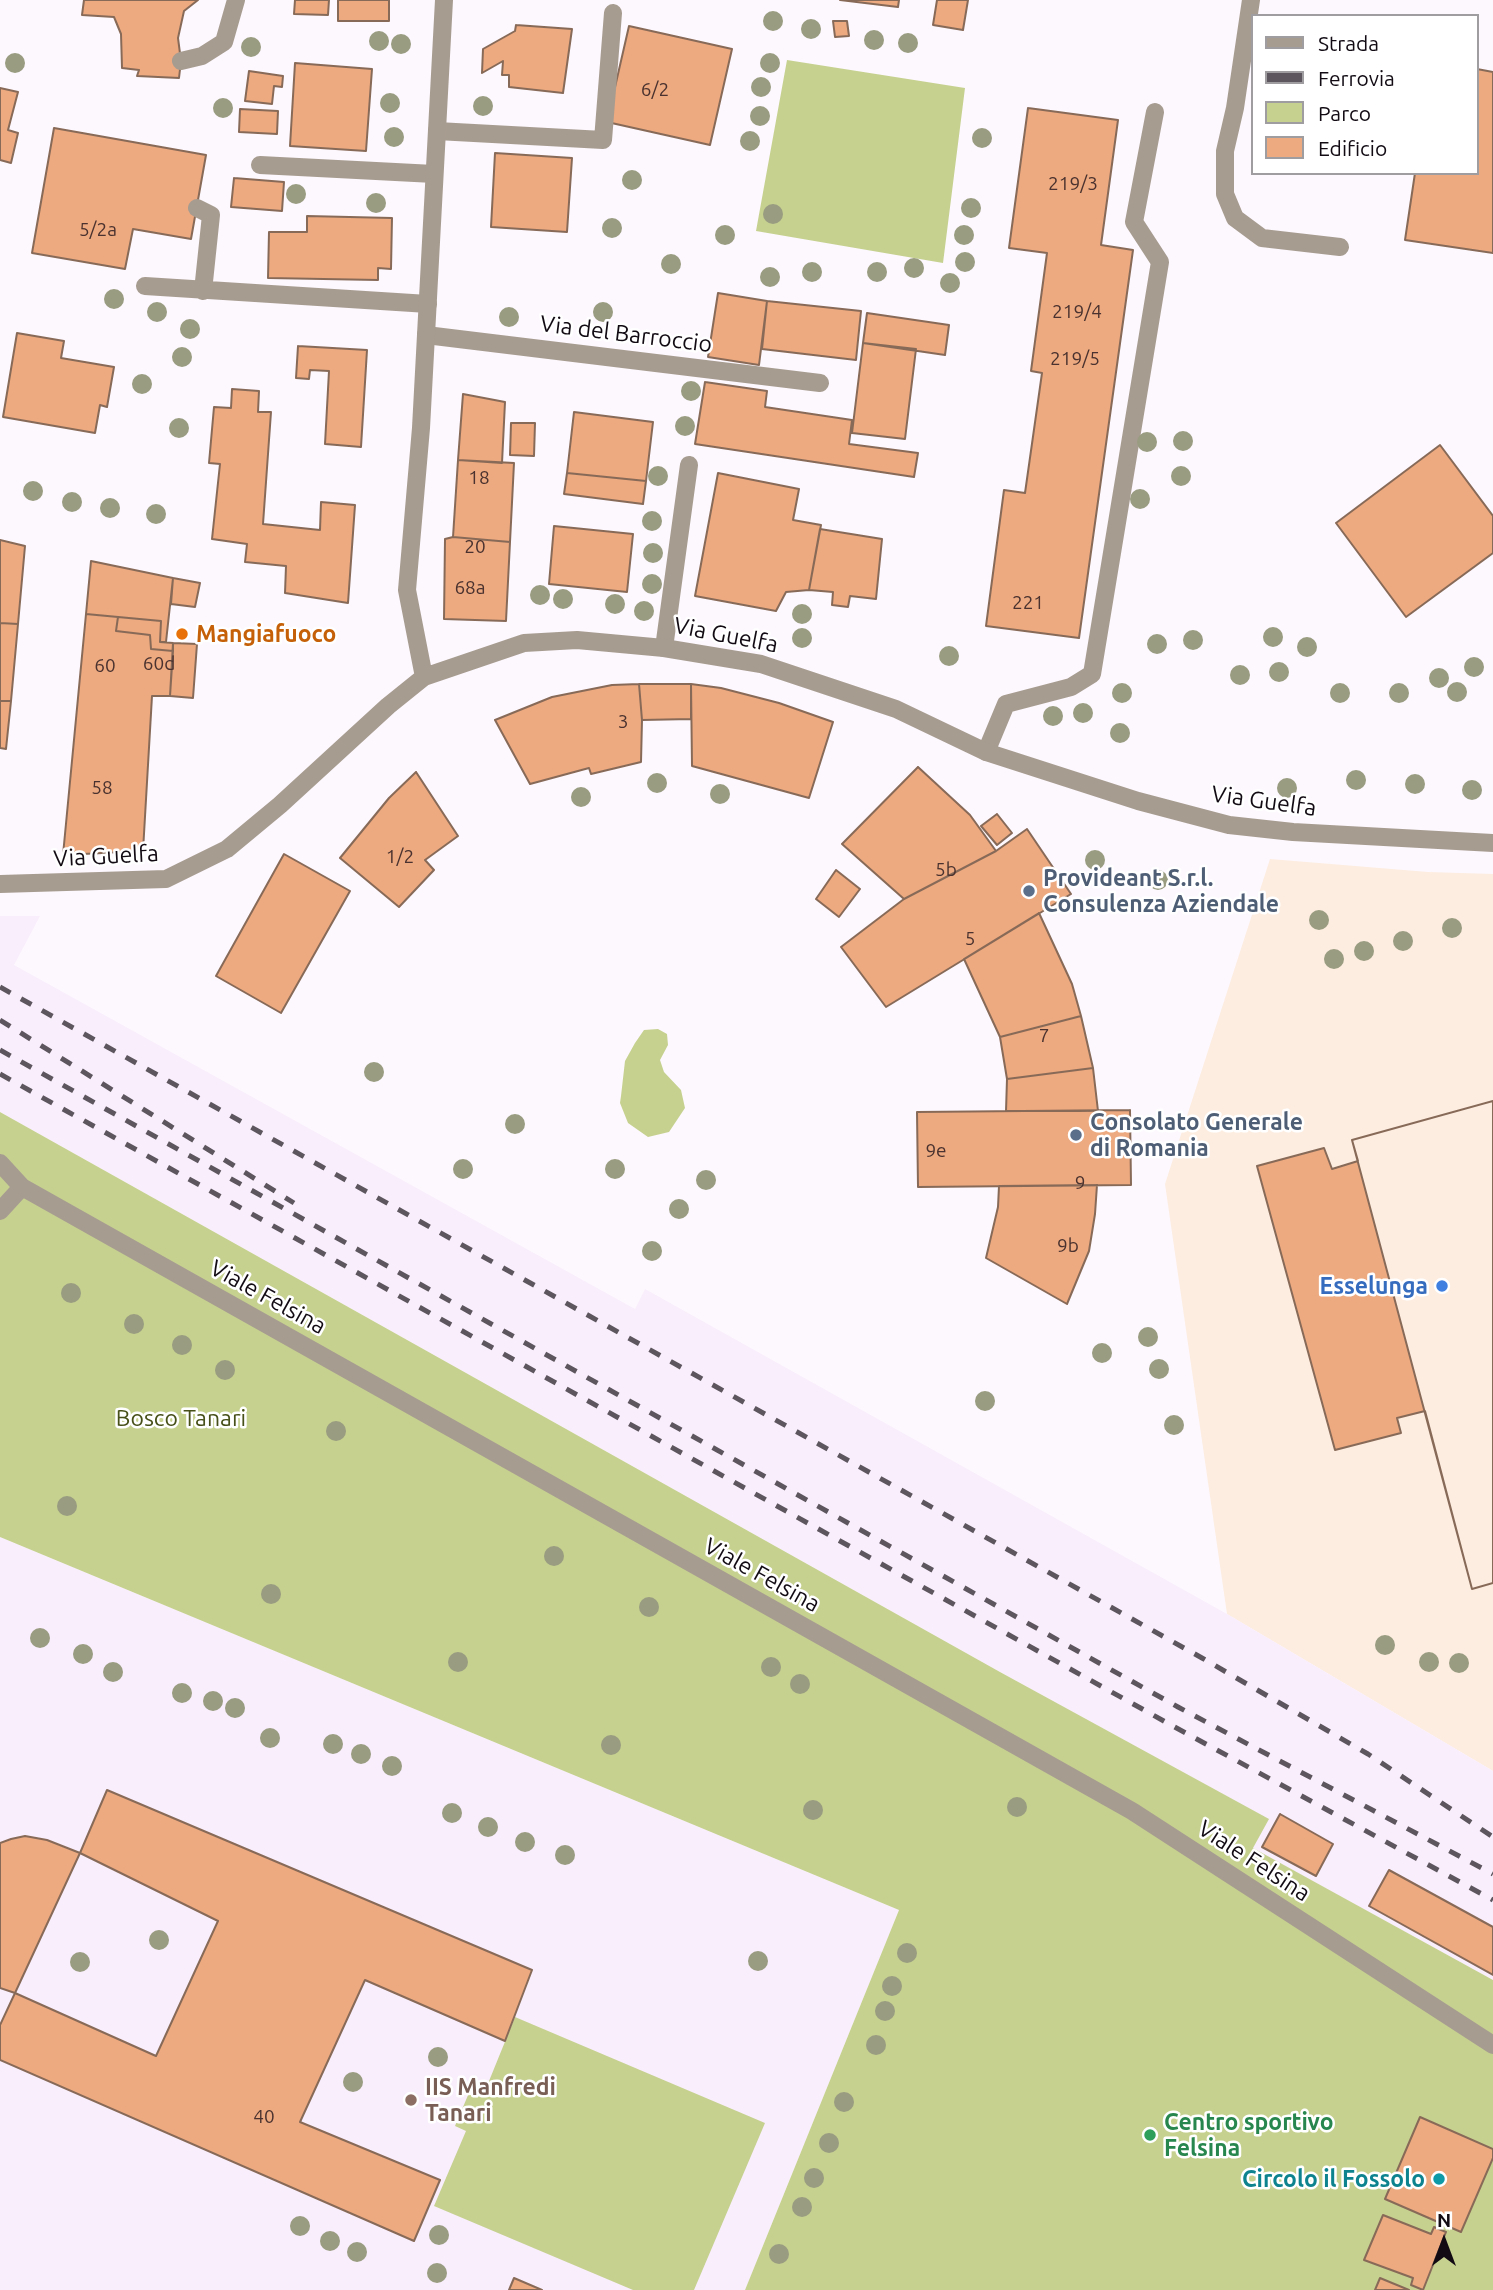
<!DOCTYPE html>
<style>
body{margin:0}
#map{position:relative;width:1493px;height:2290px;overflow:hidden;background:#fdf8fe;font-family:Ubuntu,sans-serif}
canvas{display:block}
.legend{position:absolute;left:1251px;top:14px;width:228px;height:161px;box-sizing:border-box;background:#fff;border:2px solid #a09da1;margin:0;padding:9px 12px;list-style:none;font-size:21px;color:#120b14}
.legend li{display:flex;align-items:center;gap:14px;height:35px}
.legend b{width:35px;border:2px solid #a09da1}
.north{position:absolute;left:1409px;top:2206px;width:70px;height:70px;-webkit-text-stroke:5px #fff;paint-order:stroke;rotate:0deg;font-size:19px;font-weight:700;line-height:28px;text-align:center;color:#120b14}
.north::after{content:'';display:block;margin:auto;width:24px;height:32px;background:#120b14;clip-path:polygon(50% 0,100% 100%,50% 72%,0 100%)}
</style>
<div id="map">
<canvas width="1493" height="2290"></canvas>
<ul class="legend">
<li><b style="height:9px;background:#a79c90"></b>Strada</li>
<li><b style="height:9px;background:#5d565e"></b>Ferrovia</li>
<li><b style="height:19px;background:#c6d190"></b>Parco</li>
<li><b style="height:19px;background:#eda97f"></b>Edificio</li>
</ul>
<div class="north">N</div>
</div>
<script>
const ctx = document.querySelector('canvas').getContext('2d');
ctx.lineJoin = 'round';
function fillPath(path, color) {
  ctx.fillStyle = color;
  ctx.fill(path, 'evenodd');
}
function toPath(rows) {
  const path = new Path2D();
  for (const r of rows) {
    path.moveTo(r[0], r[1]);
    for (let i = 2; i < r.length; i += 2) path.lineTo(r[i], r[i + 1]);
  }
  return path;
}
function trace(path, color, width, dash) {
  ctx.strokeStyle = color;
  ctx.lineWidth = width;
  ctx.lineCap = dash ? 'butt' : 'round';
  ctx.setLineDash(dash || []);
  ctx.stroke(path);
}
function label(font, color, halo, rows, align = 'center') {
  ctx.font = font + ' Ubuntu,sans-serif';
  ctx.lineWidth = 5;
  ctx.setLineDash([]);
  ctx.textBaseline = 'middle';
  ctx.strokeStyle = halo;
  ctx.fillStyle = color;
  for (const [text, x, y, turn = 0] of rows) {
    ctx.save();
    ctx.translate(x, y);
    ctx.rotate((+turn || 0) * Math.PI / 180);
    ctx.textAlign = isNaN(turn) ? turn : align;
    if (halo) ctx.strokeText(text, 0, 0);
    ctx.fillText(text, 0, 0);
    ctx.restore();
  }
}
fillPath(toPath([
 [1270,859,1428,872,1493,874,1493,1771,1227,1614,1165,1184]
]), '#fdede0');
fillPath(toPath([
 [0,916,40,916,14,965,635,1309,645,1289,1227,1614,1493,1771,1493,1980,1252,1848,1268,1819,1000,1672,0,1112],
 [0,1537,899,1910,745,2290,0,2290]
]), '#f9eefc');
fillPath(toPath([
 [787,60,965,88,943,263,756,231],
 [658,1029,667,1034,668,1045,660,1060,664,1072,681,1090,685,1108,669,1132,648,1137,628,1123,620,1103,621,1096,625,1061,635,1043,644,1030],
 [0,1112,1000,1672,1269,1819,1253,1848,1493,1980,1493,2290,745,2290,899,1910,0,1537],
 [515,2017,765,2123,694,2290,633,2290,434,2206,466,2131,455,2126,474,2081,487,2086]
]), '#c6d190');
const building = toPath([
 [84,0,198,0,184,11,178,38,181,61,179,78,137,76,139,70,122,68,121,34,114,17,82,15,84,0],
 [295,0,329,0,328,15,294,14,295,0],
 [338,0,389,0,389,21,338,21,338,0],
 [840,0,899,0,898,7,840,0],
 [937,0,968,0,963,30,933,25,937,0],
 [833,21,847,21,849,36,835,37,833,21],
 [516,25,572,29,563,93,509,87,509,75,502,75,503,61,482,73,483,49,515,31,516,25],
 [629,26,732,49,710,145,607,122,629,26],
 [295,63,372,69,366,151,290,146,295,63],
 [1477,69,1493,72,1493,253,1405,240,1415,173,1477,173,1477,69],
 [249,71,283,76,282,87,274,86,272,104,245,101,249,71],
 [0,88,18,92,8,130,18,133,11,163,0,160,0,88],
 [1028,108,1118,120,1101,245,1133,250,1079,638,986,626,1004,490,1025,493,1042,373,1031,371,1047,253,1009,248,1028,108],
 [240,109,278,111,277,134,239,132,240,109],
 [54,128,206,155,191,239,133,229,125,269,32,253,54,128],
 [495,153,572,158,567,232,491,227,495,153],
 [234,178,284,182,282,211,231,207,234,178],
 [307,216,392,218,391,269,378,268,378,280,268,278,269,232,307,232,307,216],
 [718,293,767,301,759,365,708,357,718,293],
 [767,301,861,311,856,360,762,349,767,301],
 [867,313,949,325,945,355,863,343,867,313],
 [17,333,64,341,61,358,114,367,107,407,100,405,95,433,3,417,17,333],
 [863,343,916,349,905,439,852,433,863,343],
 [298,346,367,350,361,447,325,444,329,371,310,370,309,379,296,378,298,346],
 [705,382,767,391,765,407,852,420,849,444,918,453,914,477,695,444,705,382],
 [232,389,259,391,258,412,271,412,263,524,320,530,321,502,355,505,348,603,285,593,286,566,245,562,247,544,212,539,220,464,209,463,214,407,231,408,232,389],
 [463,394,505,402,502,463,458,460,463,394],
 [574,412,653,422,646,481,567,473,574,412],
 [511,423,535,423,534,456,510,455,511,423],
 [1440,445,1493,516,1493,553,1406,617,1336,523,1440,445],
 [458,460,514,463,510,542,453,537,458,460],
 [567,473,646,481,643,504,564,494,567,473],
 [718,473,799,489,793,520,821,525,809,590,786,592,776,611,695,596,718,473],
 [554,526,633,534,627,592,549,584,554,526],
 [820,529,882,539,876,599,850,596,848,607,832,605,833,592,809,590,820,529],
 [453,537,510,542,506,621,444,619,445,539,453,537],
 [0,540,25,546,18,624,0,623,0,540],
 [91,561,173,578,166,642,160,642,161,621,86,614,91,561],
 [173,578,200,583,195,607,171,604,173,578],
 [86,614,118,617,116,631,150,635,151,649,173,651,170,696,152,696,143,851,63,855,86,614],
 [118,617,161,621,160,642,173,643,173,651,151,649,150,635,116,631,118,617],
 [0,623,18,624,11,701,0,701,0,623],
 [173,643,197,644,193,698,170,696,173,643],
 [639,684,642,720,641,762,591,774,589,768,530,784,495,720,552,697,612,685,639,684],
 [639,684,691,684,691,719,642,720,639,684],
 [691,684,721,688,779,703,833,722,809,798,692,766,691,684],
 [0,701,11,701,6,749,0,748,0,701],
 [918,767,970,815,996,851,904,899,842,844,918,767],
 [416,772,458,836,425,860,434,870,399,907,340,858,389,798,416,772],
 [997,814,1012,833,997,845,981,826,997,814],
 [1027,829,1071,894,886,1007,841,947,904,899,996,851,1027,829],
 [284,854,350,891,281,1013,216,976,284,854],
 [836,870,860,889,839,917,816,899,836,870],
 [1039,913,1072,984,1081,1016,1000,1037,964,959,1039,913],
 [1081,1016,1093,1068,1007,1079,1000,1037,1081,1016],
 [1093,1068,1098,1111,1006,1111,1007,1079,1093,1068],
 [1493,1101,1493,1583,1472,1589,1352,1140,1493,1101],
 [1493,1101,1493,1583,1472,1589,1425,1411,1397,1418,1401,1433,1335,1450,1257,1166,1324,1148,1332,1169,1358,1161,1352,1140,1493,1101],
 [1130,1110,1131,1185,918,1187,917,1112,1130,1110],
 [1097,1185,1095,1214,1089,1251,1067,1304,986,1258,998,1207,999,1186,1097,1185],
 [107,1790,532,1970,505,2041,365,1980,300,2122,440,2180,414,2241,0,2060,0,2025,15,1993,156,2056,218,1921,80,1853,107,1790],
 [1280,1814,1333,1844,1316,1876,1262,1847,1280,1814],
 [25,1836,47,1840,80,1853,15,1993,0,1988,0,1843,11,1839,25,1836],
 [1389,1870,1493,1927,1493,1975,1369,1906,1389,1870],
 [1420,2117,1493,2149,1493,2158,1461,2232,1385,2199,1420,2117],
 [1383,2215,1431,2234,1434,2227,1446,2232,1423,2290,1411,2285,1413,2278,1364,2260,1383,2215],
 [514,2278,542,2290,509,2290,514,2278],
 [1380,2278,1409,2290,1375,2290,1380,2278]
]);
fillPath(building, '#eda97f');
trace(building, '#886a58', 2);
trace(toPath([
 [1251,0,1235,108,1225,151,1225,194,1235,218,1262,238,1340,247],
 [181,61,202,56,224,42,236,0],
 [437,131,603,140,613,13],
 [260,165,434,174],
 [197,208,211,215,203,291],
 [145,286,428,304],
 [426,335,820,383],
 [664,648,689,465],
 [986,752,1006,704,1071,687,1092,674,1160,262,1134,222,1155,112],
 [0,1163,22,1187,1132,1811,1493,2045],
 [0,1211,22,1187]
]), '#a79c90', 18);
trace(toPath([
 [424,677,407,590,421,428,444,0],
 [0,884,166,879,227,849,280,805,388,706,424,677,524,643,577,640,664,648,761,664,896,709,986,752,1138,801,1229,825,1293,832,1493,843]
]), '#a79c90', 18);
trace(toPath([
 [0,987,1202,1658,1368,1754,1493,1837],
 [0,1020,294,1203],
 [0,1050,1178,1707,1493,1874],
 [0,1074,1171,1725,1493,1900]
]), '#5d565e', 5, [12, 12]);
ctx.fillStyle = '#999c80';
for (const [x, y] of [
 [773,21],
 [811,29],
 [874,40],
 [379,41],
 [908,43],
 [401,44],
 [251,47],
 [15,63],
 [770,63],
 [761,87],
 [390,103],
 [483,106],
 [223,108],
 [760,116],
 [394,137],
 [982,138],
 [750,141],
 [632,180],
 [296,194],
 [376,203],
 [971,208],
 [773,214],
 [612,228],
 [725,235],
 [964,235],
 [965,262],
 [671,264],
 [914,268],
 [812,272],
 [877,272],
 [770,277],
 [950,283],
 [114,299],
 [157,312],
 [603,312],
 [509,317],
 [190,329],
 [182,357],
 [142,384],
 [691,391],
 [685,426],
 [179,428],
 [1183,441],
 [1147,442],
 [658,476],
 [1181,476],
 [33,491],
 [1140,499],
 [72,502],
 [110,508],
 [156,514],
 [652,521],
 [653,553],
 [652,584],
 [540,595],
 [563,599],
 [615,604],
 [644,611],
 [802,614],
 [1273,637],
 [802,638],
 [1193,640],
 [1157,644],
 [1307,647],
 [949,656],
 [1474,667],
 [1279,672],
 [1240,675],
 [1439,678],
 [1457,692],
 [1122,693],
 [1340,693],
 [1399,693],
 [1083,713],
 [1053,716],
 [1120,733],
 [1356,780],
 [657,783],
 [1415,784],
 [1287,788],
 [1472,790],
 [720,794],
 [581,797],
 [1095,860],
 [1158,880],
 [1319,920],
 [1452,928],
 [1403,941],
 [1364,951],
 [1334,959],
 [374,1072],
 [515,1124],
 [463,1169],
 [615,1169],
 [706,1180],
 [679,1209],
 [652,1251],
 [71,1293],
 [134,1324],
 [1148,1337],
 [182,1345],
 [1102,1353],
 [1159,1369],
 [225,1370],
 [985,1401],
 [1174,1425],
 [336,1431],
 [67,1506],
 [554,1556],
 [271,1594],
 [649,1607],
 [40,1638],
 [1385,1645],
 [83,1654],
 [458,1662],
 [1429,1662],
 [1459,1663],
 [771,1667],
 [113,1672],
 [800,1684],
 [182,1693],
 [213,1701],
 [235,1708],
 [270,1738],
 [333,1744],
 [611,1745],
 [361,1754],
 [392,1766],
 [1017,1807],
 [813,1810],
 [452,1813],
 [488,1827],
 [525,1842],
 [565,1855],
 [159,1940],
 [907,1953],
 [758,1961],
 [80,1962],
 [892,1986],
 [885,2011],
 [876,2045],
 [438,2057],
 [353,2082],
 [844,2102],
 [829,2143],
 [814,2178],
 [802,2207],
 [300,2226],
 [439,2235],
 [330,2241],
 [357,2252],
 [779,2254],
 [437,2273]
]) {
  ctx.beginPath();
  ctx.arc(x, y, 10, 0, 2 * Math.PI);
  ctx.fill();
}
for (const [x, y, r, color] of [
 [182,634,7,"#e8710a"],
 [1029,891,7,"#5c6f8a"],
 [1076,1135,7,"#5c6f8a"],
 [1442,1286,7,"#3f7fe0"],
 [411,2100,7,"#8d6e63"],
 [1150,2135,7,"#2e9e5b"],
 [1439,2179,7,"#0f9aa8"]
]) {
  const dot = new Path2D();
  dot.arc(x, y, r, 0, 2 * Math.PI);
  ctx.fillStyle = color;
  ctx.fill(dot);
  trace(dot, '#fff', 2.5);
}
label('19px', '#49322f', null, [
 ["6/2",655,90],
 ["219/3",1073,184],
 ["5/2a",98,230],
 ["219/4",1077,312],
 ["219/5",1075,359],
 ["18",479,478],
 ["20",475,547],
 ["68a",470,588],
 ["221",1028,603],
 ["60d",159,664],
 ["60",105,666],
 ["3",623,722],
 ["58",102,788],
 ["1/2",400,857],
 ["5b",946,870],
 ["5",970,939],
 ["7",1044,1036],
 ["9e",936,1151],
 ["9",1080,1183],
 ["9b",1068,1246],
 ["40",264,2117]
]);
label('23px', '#120b14', '#fff', [
 ["Via del Barroccio",626,334,7],
 ["Via Guelfa",726,635,11],
 ["Via Guelfa",1264,801,8],
 ["Via Guelfa",106,856,-3],
 ["Viale Felsina",268,1297,29],
 ["Viale Felsina",762,1575,29],
 ["Viale Felsina",1254,1861,33]
]);
label('bold 23px', '#c56008', '#fff', [
 ["Mangiafuoco",196,634]
], 'left');
label('bold 23px', '#4e5e75', '#fff', [
 ["Provideant S.r.l.",1043,878],
 ["Consulenza Aziendale",1043,904],
 ["Consolato Generale",1090,1122],
 ["di Romania",1090,1148]
], 'left');
label('bold 23px', '#366cbe', '#fff', [
 ["Esselunga",1428,1286]
], 'right');
label('23px', '#485019', '#fff', [
 ["Bosco Tanari",181,1418]
]);
label('bold 23px', '#785e54', '#fff', [
 ["IIS Manfredi",425,2087],
 ["Tanari",425,2113]
], 'left');
label('bold 23px', '#27864d', '#fff', [
 ["Centro sportivo",1164,2122],
 ["Felsina",1164,2148]
], 'left');
label('bold 23px', '#0d838f', '#fff', [
 ["Circolo il Fossolo",1425,2179]
], 'right');
</script>
